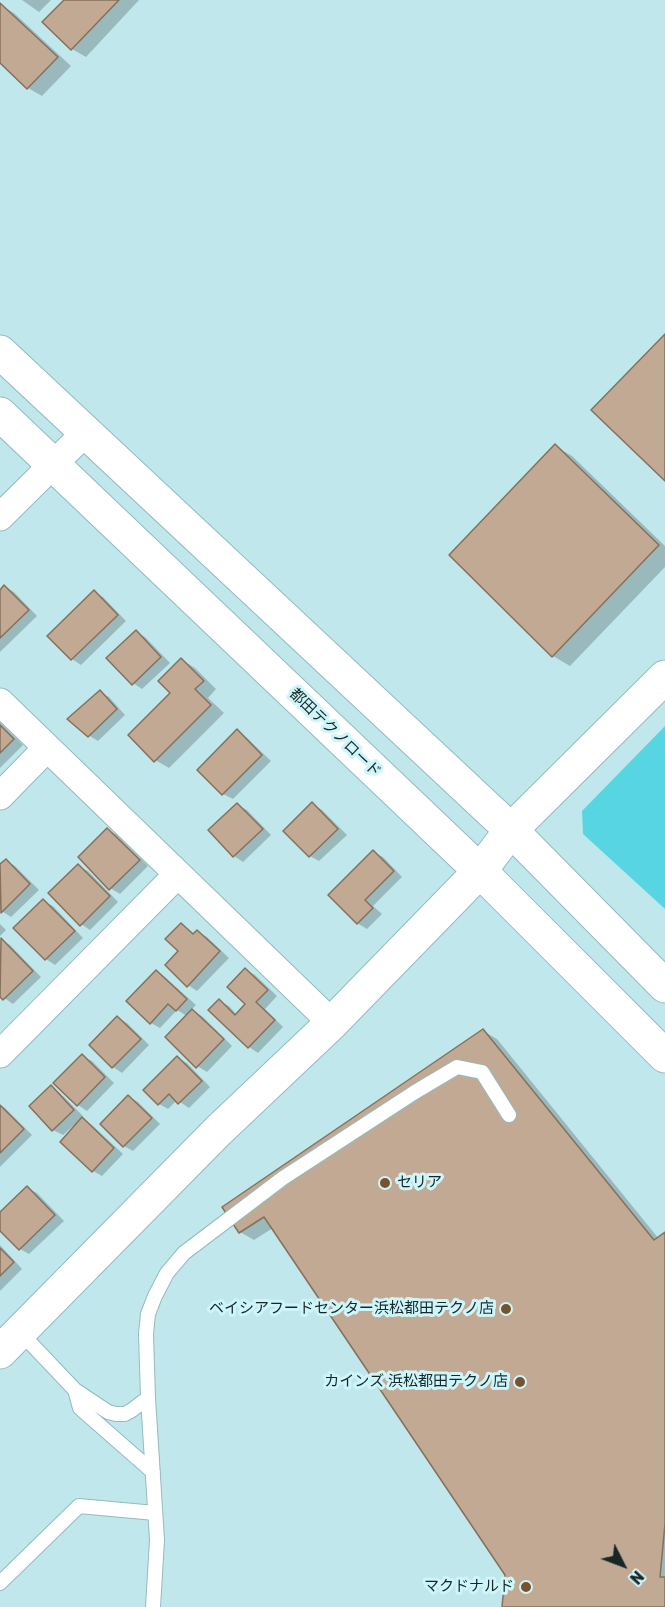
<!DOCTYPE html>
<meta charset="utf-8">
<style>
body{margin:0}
#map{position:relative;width:665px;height:1607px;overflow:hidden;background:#c0e8ec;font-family:Rubik,sans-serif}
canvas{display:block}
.north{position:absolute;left:593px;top:1535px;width:60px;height:60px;-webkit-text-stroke:4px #cdf5fa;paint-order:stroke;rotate:132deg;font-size:16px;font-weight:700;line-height:24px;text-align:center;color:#172728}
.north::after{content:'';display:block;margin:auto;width:21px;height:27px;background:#172728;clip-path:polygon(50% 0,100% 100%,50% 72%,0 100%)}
</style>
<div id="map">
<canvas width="665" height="1607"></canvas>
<div class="north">N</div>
</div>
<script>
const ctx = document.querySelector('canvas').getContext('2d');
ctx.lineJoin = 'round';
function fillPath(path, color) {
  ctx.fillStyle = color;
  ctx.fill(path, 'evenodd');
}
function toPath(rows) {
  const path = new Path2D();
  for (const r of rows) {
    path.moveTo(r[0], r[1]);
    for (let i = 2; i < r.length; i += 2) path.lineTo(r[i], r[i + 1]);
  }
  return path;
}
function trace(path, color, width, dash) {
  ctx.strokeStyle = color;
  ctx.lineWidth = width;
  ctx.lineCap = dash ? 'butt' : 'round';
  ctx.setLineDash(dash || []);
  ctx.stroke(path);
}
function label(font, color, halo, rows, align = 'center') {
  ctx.font = font + ' Rubik,"Noto Sans JP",sans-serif';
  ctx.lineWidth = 6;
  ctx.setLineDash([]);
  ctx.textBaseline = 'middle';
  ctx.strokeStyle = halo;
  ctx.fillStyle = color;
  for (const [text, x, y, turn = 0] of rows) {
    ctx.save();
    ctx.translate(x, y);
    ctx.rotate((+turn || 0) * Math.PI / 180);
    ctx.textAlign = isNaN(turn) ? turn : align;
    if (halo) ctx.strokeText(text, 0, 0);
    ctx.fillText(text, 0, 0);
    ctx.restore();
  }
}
fillPath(toPath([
 [665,726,665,909,583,834,582,811]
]), '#58d5e3');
fillPath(toPath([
 [22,0,51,0,39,12],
 [66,0,139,0,86,57,72,49,44,22],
 [0,5,14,13,71,66,42,96,28,88,0,61],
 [555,446,572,456,665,546,665,567,570,666,553,656],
 [5,587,14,592,37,616,0,652,0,592],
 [94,592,103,597,126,621,81,665,72,659,49,636],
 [136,632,145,637,170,663,142,689,133,683],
 [182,660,195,668,216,689,208,698,224,713,169,768,155,760],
 [100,692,109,697,125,715,98,741,88,735],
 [0,722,23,745,0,768],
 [237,731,246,737,271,761,233,799,223,794,199,770],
 [312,804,322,810,347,835,319,861,310,856],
 [237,805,247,810,271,835,243,862,234,856,210,831],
 [108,830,117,835,148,866,120,894,110,888],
 [373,852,383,857,402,877,373,906,382,914,367,929,357,923],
 [6,861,15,866,39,890,11,917,0,910,0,867],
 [78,866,88,871,118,902,90,930,81,924],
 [43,901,53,906,83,938,55,965,46,959,15,928],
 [0,924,6,930,0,936],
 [182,925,195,934,198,932,207,937,229,958,197,991,188,985,180,951],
 [1,940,10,945,41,977,13,1004,0,995],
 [246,970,255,975,277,996,265,1009,283,1027,258,1053,249,1047,210,1010,219,1001,229,1006,237,1015,247,1004],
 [156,971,165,977,196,1005,191,1010,202,1016,232,1046,207,1072,197,1066,187,1016,177,1010,160,1028,151,1023],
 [118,1018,127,1023,149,1045,122,1073,113,1067,91,1045],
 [483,1031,497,1039,659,1239,665,1234,665,1607,504,1607,507,1575,273,1228,254,1240,240,1232],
 [82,1056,92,1061,114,1083,87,1111,78,1105],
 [177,1058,187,1063,210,1087,189,1108,177,1100,168,1109,159,1104],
 [51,1087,60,1093,83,1116,81,1118,92,1125,123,1154,102,1176,93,1171,74,1125,63,1135,53,1130,31,1106],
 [129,1097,138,1102,160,1124,133,1151,124,1146],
 [0,1105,5,1108,32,1135,0,1167],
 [27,1188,37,1193,64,1221,29,1254,20,1249,0,1229,0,1214],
 [0,1245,22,1269,0,1291]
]), '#0003');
const building = toPath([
 [64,0,119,0,71,50,42,22,64,0],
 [0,3,58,57,27,89,0,63,0,3],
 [665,334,665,481,591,410,665,334],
 [555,444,659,545,552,657,449,555,555,444],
 [4,585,29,610,0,638,0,590,4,585],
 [94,590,118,615,71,660,47,636,94,590],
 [136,630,161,657,132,685,106,658,136,630],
 [181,658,204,681,195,689,211,705,154,762,128,735,170,693,158,681,181,658],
 [100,690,117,709,88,737,67,719,100,690],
 [0,725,14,739,0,753,0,725],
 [237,729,262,755,222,795,197,770,237,729],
 [312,802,338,829,309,857,283,831,312,802],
 [237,803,263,829,233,857,208,830,237,803],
 [107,828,140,860,109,890,78,857,107,828],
 [373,850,394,871,365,900,373,908,357,924,328,895,373,850],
 [6,859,30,884,1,913,0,864,6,859],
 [78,864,110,896,80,926,48,893,78,864],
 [43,899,75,931,45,960,13,928,43,899],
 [181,923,193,934,197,930,220,951,187,987,165,965,178,951,165,939,181,923],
 [1,938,33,971,3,1000,0,997,1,938],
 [245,968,268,990,256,1002,275,1020,248,1048,208,1010,219,999,235,1015,245,1004,227,987,245,968],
 [156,970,187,999,176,1011,168,1004,150,1024,126,1001,156,970],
 [192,1009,224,1039,196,1068,165,1037,192,1009],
 [117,1016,141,1039,112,1068,89,1045,117,1016],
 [483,1029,654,1240,665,1232,665,1524,660,1577,665,1577,665,1607,502,1607,505,1575,264,1217,239,1233,222,1207,483,1029],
 [82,1054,105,1077,77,1106,53,1083,82,1054],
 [177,1056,202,1081,178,1104,169,1094,158,1105,143,1090,177,1056],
 [51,1085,74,1110,52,1131,29,1106,51,1085],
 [128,1095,152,1118,123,1147,100,1124,128,1095],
 [0,1105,24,1129,0,1153,0,1105],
 [82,1117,114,1148,92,1172,60,1142,82,1117],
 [27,1186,55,1215,19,1250,0,1231,0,1212,27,1186],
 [0,1248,14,1262,0,1276,0,1248]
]);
fillPath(building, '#c1a993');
trace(building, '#86705b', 1.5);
const lane = toPath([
 [20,1332,75,1390,80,1408,153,1472],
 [75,1390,108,1412,116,1414,125,1414,132,1410,148,1398],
 [0,1583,79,1506,155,1513],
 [153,1607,157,1540,148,1398,146,1334,148,1314,155,1296,167,1273,184,1253,283,1178,415,1092,457,1067,482,1072,509,1115]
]);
const street = toPath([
 [0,517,85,433],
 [0,702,332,1023],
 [0,796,47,748],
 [0,1054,178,874]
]);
const secondary = toPath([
 [0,352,511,830,665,986],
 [0,414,480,871,665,1056],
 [0,1352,218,1131,332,1023,480,871,511,830,665,677]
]);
trace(lane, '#94bbbf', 16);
trace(street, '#94bbbf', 29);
trace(secondary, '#94bbbf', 35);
trace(lane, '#fff', 14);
trace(street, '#fff', 27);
trace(secondary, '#fff', 33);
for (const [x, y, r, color] of [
 [385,1183,6,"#77522d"],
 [506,1309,6,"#77522d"],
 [520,1382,6,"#77522d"],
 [526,1587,6,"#77522d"]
]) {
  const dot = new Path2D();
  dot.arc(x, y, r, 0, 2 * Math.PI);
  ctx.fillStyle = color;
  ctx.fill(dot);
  trace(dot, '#cdf5fa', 2);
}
label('15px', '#172728', '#cdf5fa', [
 ["都田テクノロード",335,733,44]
]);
label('15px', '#172728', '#cdf5fa', [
 ["セリア",397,1183,"left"],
 ["ベイシアフードセンター浜松都田テクノ店",494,1309],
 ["カインズ 浜松都田テクノ店",508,1382],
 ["マクドナルド",514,1587]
], 'right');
</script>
